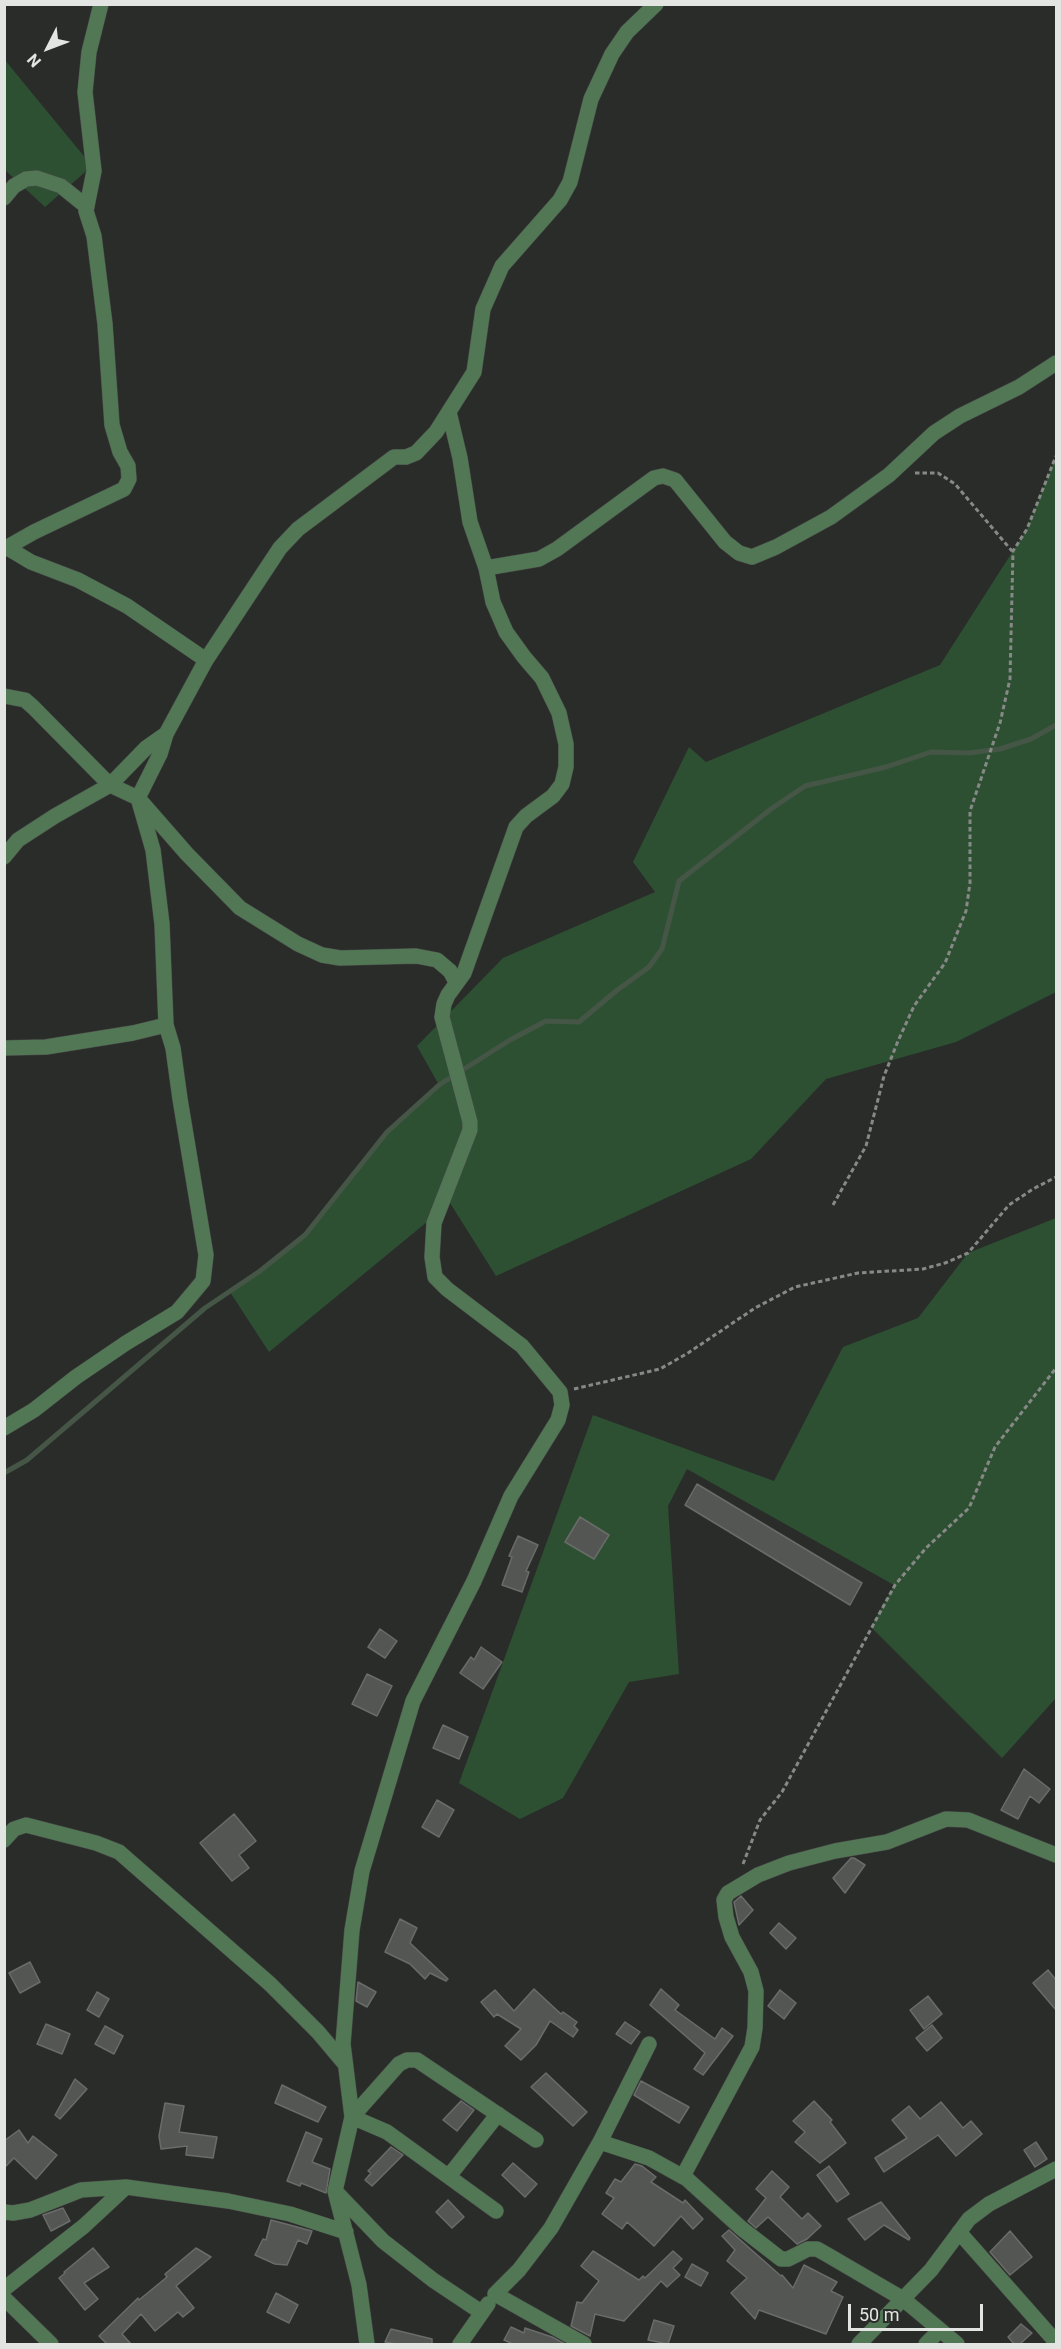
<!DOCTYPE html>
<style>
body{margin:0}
#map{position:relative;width:1061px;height:2349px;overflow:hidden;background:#2a2c2a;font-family:Roboto,sans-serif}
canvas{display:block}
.frame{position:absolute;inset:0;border:6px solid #e3e5e3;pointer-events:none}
.north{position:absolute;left:18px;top:18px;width:60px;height:60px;-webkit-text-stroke:4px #2a2c2a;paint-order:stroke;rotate:228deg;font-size:16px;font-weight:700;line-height:24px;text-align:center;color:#e3e5e3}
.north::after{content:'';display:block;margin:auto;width:21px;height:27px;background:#e3e5e3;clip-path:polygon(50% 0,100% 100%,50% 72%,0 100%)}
.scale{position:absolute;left:848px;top:2304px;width:135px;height:27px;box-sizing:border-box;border:3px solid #e3e5e3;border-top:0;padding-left:8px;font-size:18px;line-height:21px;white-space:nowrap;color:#e3e5e3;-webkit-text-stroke:4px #2a2c2a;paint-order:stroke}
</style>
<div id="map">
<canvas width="1061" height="2349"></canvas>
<div class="frame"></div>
<div class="north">N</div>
<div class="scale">50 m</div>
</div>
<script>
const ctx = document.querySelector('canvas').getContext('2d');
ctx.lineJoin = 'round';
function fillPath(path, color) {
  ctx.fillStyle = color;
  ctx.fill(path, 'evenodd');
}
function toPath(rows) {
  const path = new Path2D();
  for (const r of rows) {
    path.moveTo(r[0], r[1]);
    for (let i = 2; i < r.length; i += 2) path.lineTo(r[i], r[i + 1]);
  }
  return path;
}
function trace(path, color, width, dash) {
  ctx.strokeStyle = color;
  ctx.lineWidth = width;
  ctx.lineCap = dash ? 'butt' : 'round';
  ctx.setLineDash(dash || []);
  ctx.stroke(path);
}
fillPath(toPath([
 [4,59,92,166,45,207,5,170],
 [1056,456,1056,992,956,1042,826,1079,751,1159,496,1276,450,1203,269,1352,230,1292,260,1271,305,1235,387,1132,439,1085,417,1046,503,958,655,892,633,862,689,747,706,762,940,665,1027,529],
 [1056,1218,1056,1698,1002,1758,871,1627,894,1585,687,1469,668,1506,679,1674,629,1682,563,1798,520,1819,459,1783,593,1415,774,1481,843,1347,918,1318,968,1253]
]), '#2e5032');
trace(toPath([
 [4,1473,27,1460,205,1308,260,1271,305,1235,387,1132,439,1085,510,1040,546,1021,579,1022,616,991,649,967,662,949,679,881,771,809,805,786,886,767,931,752,969,753,1000,749,1031,739,1056,725]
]), '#455647', 5);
const building = toPath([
 [697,1484,862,1583,850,1605,685,1505,697,1484],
 [580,1517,609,1535,594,1559,565,1542,580,1517],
 [518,1536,538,1545,526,1571,529,1572,522,1592,502,1585,512,1557,509,1556,518,1536],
 [380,1629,397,1641,385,1658,368,1647,380,1629],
 [481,1647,502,1662,483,1689,460,1673,471,1657,474,1660,481,1647],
 [367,1674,392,1686,377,1716,352,1704,367,1674],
 [443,1725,468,1737,459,1759,433,1748,443,1725],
 [1024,1769,1050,1789,1039,1803,1030,1796,1018,1819,1001,1810,1024,1769],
 [437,1800,454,1810,439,1837,422,1827,437,1800],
 [234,1814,256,1841,239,1855,249,1868,232,1881,200,1843,234,1814],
 [851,1858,854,1858,865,1865,845,1893,833,1878,851,1858],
 [741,1896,753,1910,739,1925,734,1902,741,1896],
 [400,1919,417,1928,410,1943,448,1979,446,1981,430,1973,425,1979,410,1964,385,1952,400,1919],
 [779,1923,796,1938,786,1949,770,1933,779,1923],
 [30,1962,40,1982,20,1993,9,1973,30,1962],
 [1048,1970,1056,1980,1056,2010,1033,1983,1048,1970],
 [358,1982,376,1992,367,2007,356,2001,358,1982],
 [534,1989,561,2014,563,2012,577,2022,574,2026,578,2030,573,2037,550,2021,536,2045,521,2060,505,2046,521,2029,497,2014,494,2017,481,2002,495,1990,514,2011,534,1989],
 [661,1989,679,2005,675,2010,715,2039,722,2028,733,2036,703,2075,694,2069,705,2053,650,2005,661,1989],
 [780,1990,796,2003,784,2019,768,2006,780,1990],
 [97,1992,109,1999,99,2017,87,2010,97,1992],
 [928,1996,942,2014,924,2029,910,2010,928,1996],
 [625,2022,640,2032,631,2044,616,2034,625,2022],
 [46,2024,70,2034,62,2054,37,2044,46,2024],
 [932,2025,942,2038,927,2051,916,2038,932,2025],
 [105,2026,123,2036,114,2054,95,2044,105,2026],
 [546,2073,587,2112,573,2126,531,2087,546,2073],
 [75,2079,87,2089,60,2119,55,2115,75,2079],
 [641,2081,689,2107,679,2123,634,2095,641,2081],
 [282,2085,326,2107,318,2122,275,2103,282,2085],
 [461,2101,474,2110,457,2131,443,2120,461,2101],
 [814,2101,832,2120,830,2122,846,2143,820,2163,795,2142,805,2132,793,2121,814,2101],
 [941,2102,963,2128,971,2121,982,2134,956,2156,938,2135,884,2172,875,2158,907,2138,892,2120,909,2106,920,2119,941,2102],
 [165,2103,184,2106,179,2132,217,2137,213,2158,186,2155,187,2146,161,2149,159,2136,165,2103],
 [19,2130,28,2143,33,2136,57,2155,36,2179,14,2158,4,2168,4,2141,19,2130],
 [306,2132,322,2139,312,2162,330,2169,326,2193,301,2183,300,2186,287,2181,306,2132],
 [1036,2142,1047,2159,1035,2167,1024,2150,1036,2142],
 [391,2147,403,2155,372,2186,365,2180,371,2173,368,2171,391,2147],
 [513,2163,537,2184,525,2197,502,2175,513,2163],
 [635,2164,642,2166,656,2177,651,2182,683,2203,685,2200,703,2219,693,2229,681,2216,654,2246,627,2222,622,2229,602,2214,614,2198,606,2193,615,2179,621,2182,635,2164],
 [829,2166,849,2194,837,2202,817,2175,829,2166],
 [772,2171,789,2187,780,2197,802,2219,808,2213,821,2226,807,2239,797,2244,768,2217,756,2228,748,2221,766,2198,756,2189,772,2171],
 [448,2200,464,2217,452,2228,436,2212,448,2200],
 [881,2202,910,2238,909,2240,884,2225,865,2240,848,2219,881,2202],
 [63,2208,70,2221,51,2231,43,2215,63,2208],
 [271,2220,312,2231,307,2244,298,2240,287,2265,275,2264,255,2255,263,2239,266,2240,271,2220],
 [729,2230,781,2276,782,2275,793,2288,804,2265,837,2282,831,2291,843,2297,826,2334,759,2310,755,2319,731,2293,747,2278,727,2261,735,2250,722,2236,729,2230],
 [1010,2231,1032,2257,1010,2275,990,2252,1010,2231],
 [93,2248,109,2267,84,2283,98,2299,85,2310,59,2278,65,2273,64,2272,93,2248],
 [196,2248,211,2257,176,2286,194,2308,183,2317,178,2312,155,2331,141,2314,122,2334,131,2344,107,2344,99,2336,138,2298,139,2300,167,2277,165,2274,196,2248],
 [593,2251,639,2280,643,2276,645,2278,673,2251,682,2259,673,2268,680,2275,667,2287,661,2281,624,2321,595,2314,590,2336,571,2326,577,2302,582,2303,599,2281,581,2266,593,2251],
 [692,2264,708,2273,701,2286,685,2277,692,2264],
 [276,2293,298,2305,289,2323,267,2312,276,2293],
 [654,2320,674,2326,668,2344,648,2340,654,2320],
 [1021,2324,1032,2333,1020,2344,1014,2344,1008,2337,1021,2324],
 [511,2327,524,2333,525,2328,552,2337,565,2344,513,2344,504,2340,511,2327],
 [391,2329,432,2339,432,2344,396,2344,385,2342,391,2329]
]);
fillPath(building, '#535653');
trace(building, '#696c69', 1.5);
const minor = toPath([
 [4,198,14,186,26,179,37,178,61,186,87,207],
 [449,412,460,458,470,522,486,568],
 [6,547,31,562,78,580,127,606,206,660,166,734,160,754,138,798,153,850,162,924,166,1025],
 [4,549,34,532,124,489,129,479,128,466,120,452,112,425,105,324,94,236,86,211,94,171,85,92,89,52,101,4],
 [206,660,280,548,298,529,394,457,406,457,416,453,436,432,474,372,483,309,502,266,560,200,570,182,591,99,612,54,627,32,656,4],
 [4,696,25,700,33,707,110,785,138,798,187,854,240,908,298,944,322,955,340,958,416,956,437,960,450,971,456,982],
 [4,857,18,840,55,816,110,785,146,748,166,734],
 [4,1048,46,1047,133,1033,166,1025,173,1048,180,1099,206,1255,203,1281,177,1312,126,1343,76,1377,34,1410,4,1428],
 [4,1840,14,1829,26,1825,96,1843,119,1852,270,1984,318,2032,345,2064],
 [600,2142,649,2158,687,2179,741,2228,781,2259,788,2259,808,2249,817,2249,826,2254,903,2299,957,2344],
 [449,2176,498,2114],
 [683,2176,752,2047,755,2028,756,1991,751,1972,732,1937,726,1917,724,1900,728,1893,758,1875,789,1863,835,1851,887,1842,946,1819,968,1820,1056,1855],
 [337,2193,383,2241,433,2280,481,2312],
 [496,2211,387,2132,352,2117,399,2064,407,2060,417,2060,536,2140],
 [4,2212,13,2213,30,2210,81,2190,126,2187,228,2201,290,2214,346,2232],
 [959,2232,1056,2342],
 [4,2289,84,2226,126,2187],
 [4,2298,51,2344],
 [367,2344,359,2285,335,2191,352,2117,343,2044,352,1930,362,1871,413,1701,474,1581,511,1496,558,1420,562,1405,560,1392,522,1346,447,1289,435,1277,432,1257,434,1223,470,1130,470,1122,442,1017,444,1004,448,995,464,973,516,827,526,816,553,796,562,784,566,767,566,744,559,713,542,678,524,657,506,632,493,602,486,568,539,559,557,549,654,478,663,476,675,480,725,542,739,553,752,557,776,547,831,517,889,475,934,433,960,416,1019,387,1056,363],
 [460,2344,488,2304],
 [584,2344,495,2294,519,2270,551,2228,600,2142,649,2044],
 [859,2344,931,2270,969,2219,989,2204,1056,2169],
 [926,2344,940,2330]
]);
trace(minor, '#484a48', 16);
trace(toPath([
 [915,473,938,473,955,484,1012,551],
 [833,1205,866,1146,884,1076,898,1041,914,1006,945,963,966,911,970,883,970,811,1000,723,1010,679,1013,551,1027,529,1056,456],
 [574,1389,660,1369,688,1353,755,1308,795,1287,858,1273,923,1269,945,1263,968,1253,1009,1205,1033,1189,1056,1177],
 [743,1864,760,1820,782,1792,895,1585,926,1548,969,1508,995,1447,1056,1368]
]), '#878987', 3, [4.5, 3]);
trace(minor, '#527755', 15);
</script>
